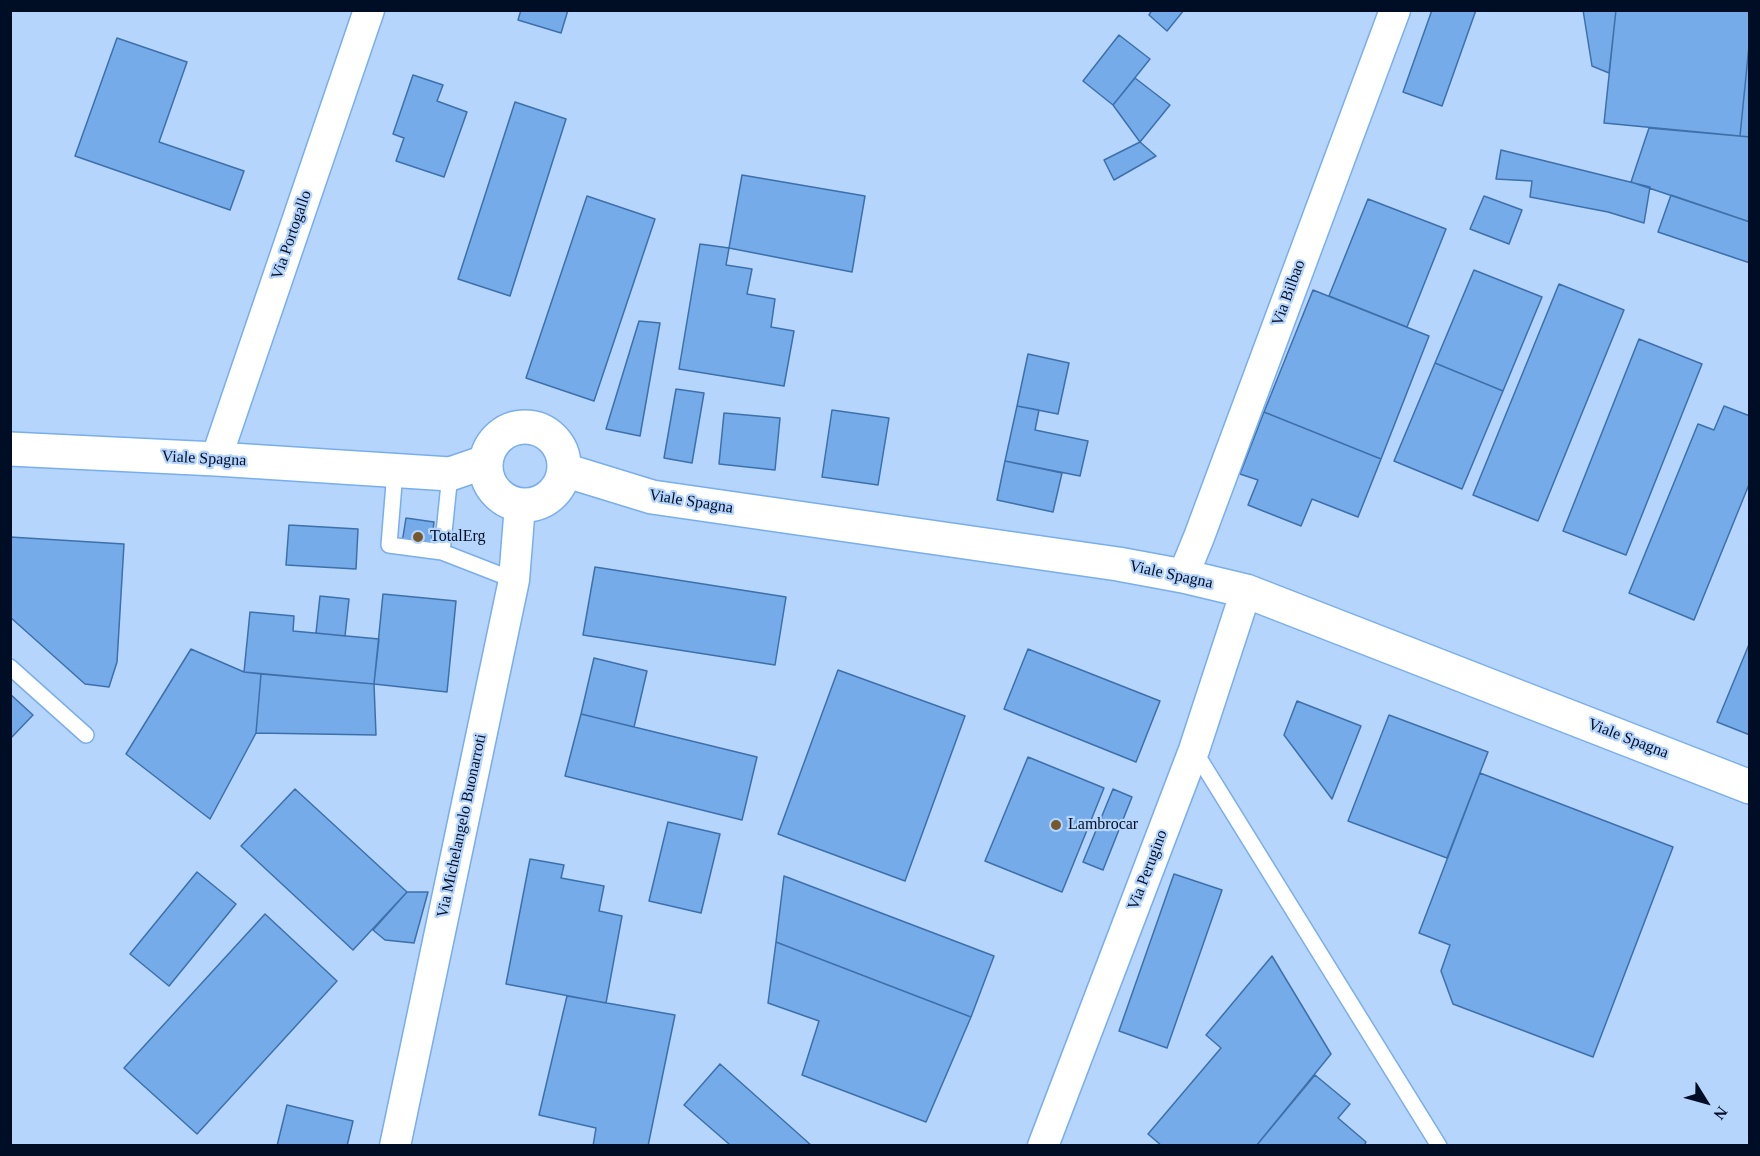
<!DOCTYPE html>
<style>
body{margin:0}
#map{position:relative;width:1760px;height:1156px;overflow:hidden;background:#b5d5fd;font-family:"Times New Roman",serif}
canvas{display:block}
.frame{position:absolute;inset:0;border:12px solid #000e25;pointer-events:none}
.north{position:absolute;left:1676px;top:1072px;width:60px;height:60px;-webkit-text-stroke:4px #b5d5fd;paint-order:stroke;rotate:127deg;font-size:16px;font-weight:700;line-height:24px;text-align:center;color:#000e25}
.north::after{content:'';display:block;margin:auto;width:21px;height:27px;background:#000e25;clip-path:polygon(50% 0,100% 100%,50% 72%,0 100%)}
</style>
<div id="map">
<canvas width="1760" height="1156"></canvas>
<div class="frame"></div>
<div class="north">N</div>
</div>
<script>
const ctx = document.querySelector('canvas').getContext('2d');
ctx.lineJoin = 'round';
function fillPath(path, color) {
  ctx.fillStyle = color;
  ctx.fill(path, 'evenodd');
}
function toPath(rows) {
  const path = new Path2D();
  for (const r of rows) {
    if (r.length === 3) {
      path.moveTo(r[0] + r[2], r[1]);
      path.arc(r[0], r[1], r[2], 0, 2 * Math.PI);
      continue;
    }
    path.moveTo(r[0], r[1]);
    for (let i = 2; i < r.length; i += 2) path.lineTo(r[i], r[i + 1]);
  }
  return path;
}
function trace(path, color, width, dash) {
  ctx.strokeStyle = color;
  ctx.lineWidth = width;
  ctx.lineCap = dash ? 'butt' : 'round';
  ctx.setLineDash(dash || []);
  ctx.stroke(path);
}
function label(font, color, halo, rows, align = 'center') {
  ctx.font = font + ' "Times New Roman",serif';
  ctx.lineWidth = 4.5;
  ctx.setLineDash([]);
  ctx.textBaseline = 'middle';
  ctx.strokeStyle = halo;
  ctx.fillStyle = color;
  for (const [text, x, y, turn = 0] of rows) {
    ctx.save();
    ctx.translate(x, y);
    ctx.rotate((+turn || 0) * Math.PI / 180);
    ctx.textAlign = isNaN(turn) ? turn : align;
    if (halo) ctx.strokeText(text, 0, 0);
    ctx.fillText(text, 0, 0);
    ctx.restore();
  }
}
const building = toPath([
 [521,10,568,10,561,33,518,20,521,10],
 [1152,10,1184,10,1167,31,1149,15,1152,10],
 [1432,10,1476,10,1442,106,1403,92,1432,10],
 [1583,10,1616,10,1609,73,1592,66,1583,10],
 [1616,10,1750,10,1750,36,1740,136,1604,123,1616,10],
 [1119,35,1150,59,1113,105,1083,81,1119,35],
 [1750,36,1750,137,1740,136,1750,36],
 [117,38,187,62,159,142,244,171,230,210,75,156,117,38],
 [413,75,443,85,437,101,467,112,444,177,396,161,404,138,393,134,413,75],
 [1135,78,1170,105,1140,142,1113,105,1135,78],
 [515,102,566,119,510,296,458,279,515,102],
 [1649,128,1750,137,1750,222,1631,182,1649,128],
 [1140,142,1156,156,1114,180,1104,160,1140,142],
 [1501,150,1650,187,1644,223,1608,212,1530,197,1532,181,1496,179,1501,150],
 [742,175,865,196,852,272,729,248,742,175],
 [1671,195,1750,222,1750,263,1658,232,1671,195],
 [587,196,655,219,594,401,526,378,587,196],
 [1484,196,1522,210,1509,244,1470,229,1484,196],
 [1368,199,1446,229,1407,327,1329,296,1368,199],
 [700,244,729,248,726,265,752,269,747,294,775,299,771,327,794,331,784,386,679,369,700,244],
 [1474,270,1542,297,1503,391,1435,363,1474,270],
 [1559,284,1624,310,1538,521,1473,495,1559,284],
 [1313,290,1429,336,1381,459,1264,412,1313,290],
 [639,321,660,323,640,436,606,429,639,321],
 [1639,339,1702,364,1626,555,1563,531,1639,339],
 [1028,354,1069,363,1058,414,1017,406,1028,354],
 [1435,363,1503,391,1462,489,1394,461,1435,363],
 [676,389,704,393,692,463,664,458,676,389],
 [1017,406,1039,410,1035,430,1088,441,1080,476,1005,461,1017,406],
 [1724,406,1750,416,1750,482,1694,620,1629,593,1698,424,1714,430,1724,406],
 [832,410,889,418,878,485,822,477,832,410],
 [1264,412,1381,459,1358,517,1312,499,1301,526,1248,505,1258,480,1240,474,1264,412],
 [724,413,780,418,775,470,719,464,724,413],
 [1005,461,1062,473,1053,512,997,500,1005,461],
 [406,518,434,522,430,553,401,549,406,518],
 [289,525,358,529,356,569,286,565,289,525],
 [10,537,124,544,117,662,109,687,85,684,10,617,10,537],
 [595,567,786,597,775,665,583,635,595,567],
 [383,594,456,601,447,692,374,684,383,594],
 [320,596,349,599,345,636,316,633,320,596],
 [250,612,294,616,293,631,379,639,374,684,244,672,250,612],
 [1750,642,1750,735,1717,722,1750,642],
 [191,649,244,672,261,674,256,733,210,819,126,754,191,649],
 [1028,649,1160,701,1136,762,1004,709,1028,649],
 [594,658,647,671,634,727,581,714,594,658],
 [838,670,965,716,905,881,778,834,838,670],
 [261,674,374,684,376,735,256,733,261,674],
 [10,694,33,715,10,739,10,694],
 [1297,701,1361,726,1332,799,1284,735,1297,701],
 [581,714,757,757,742,820,565,776,581,714],
 [1389,715,1488,752,1447,858,1348,821,1389,715],
 [1028,757,1104,788,1062,892,985,861,1028,757],
 [1480,773,1673,847,1593,1057,1453,1004,1441,971,1450,945,1419,933,1480,773],
 [295,789,407,892,353,950,241,846,295,789],
 [1113,789,1132,797,1103,870,1083,862,1113,789],
 [668,822,720,834,701,913,649,901,668,822],
 [530,859,564,865,561,878,604,886,599,911,622,916,606,1003,506,984,530,859],
 [197,872,236,904,169,986,130,954,197,872],
 [1174,874,1222,890,1167,1048,1119,1031,1174,874],
 [784,876,994,956,971,1017,776,942,784,876],
 [407,892,428,892,414,943,385,940,373,930,407,892],
 [265,914,337,981,197,1134,124,1068,265,914],
 [776,942,971,1017,926,1122,802,1075,819,1021,768,1003,776,942],
 [1272,956,1331,1054,1256,1146,1162,1146,1148,1134,1221,1048,1206,1035,1272,956],
 [567,996,675,1015,648,1146,593,1146,596,1128,539,1115,567,996],
 [720,1064,812,1146,728,1146,729,1144,684,1105,720,1064],
 [1315,1075,1350,1104,1338,1118,1366,1142,1364,1146,1256,1146,1315,1075],
 [287,1105,353,1121,347,1146,277,1146,287,1105]
]);
fillPath(building, '#76abea');
trace(building, '#3d70ab', 1.5);
const service = toPath([
 [395,471,389,545,442,552,514,580],
 [442,552,450,474],
 [10,667,86,735],
 [1194,750,1439,1146]
]);
const minor = toPath([
 [216,459,369,10],
 [1183,576,1199,537,1395,10],
 [395,1146,514,580,520,505],
 [1043,1146,1194,750,1246,591]
]);
const tertiary = toPath([
 [525,466,39],
 [10,449,216,459,450,474,485,462],
 [564,470,652,497,1118,564,1183,576,1246,591,1750,787]
]);
trace(service, '#79aeed', 18);
trace(minor, '#79aeed', 33);
trace(tertiary, '#79aeed', 36);
trace(service, '#fff', 15);
trace(minor, '#fff', 30);
trace(tertiary, '#fff', 33);
for (const [x, y, r, color] of [
 [418,537,6,"#77582d"],
 [1056,825,6,"#77582d"]
]) {
  const dot = new Path2D();
  dot.arc(x, y, r, 0, 2 * Math.PI);
  ctx.fillStyle = color;
  ctx.fill(dot);
  trace(dot, '#b5d5fd', 2);
}
label('16px', '#000e25', '#b5d5fd', [
 ["Via Portogallo",292,235,-71],
 ["Via Bilbao",1289,293,-70],
 ["Viale Spagna",204,459,3],
 ["Viale Spagna",691,502,9],
 ["Viale Spagna",1171,575,12],
 ["Viale Spagna",1628,739,21],
 ["Via Michelangelo Buonarroti",462,826,-78],
 ["Via Perugino",1148,870,-69]
]);
label('16px', '#000e25', '#b5d5fd', [
 ["TotalErg",430,537],
 ["Lambrocar",1068,825]
], 'left');
</script>
